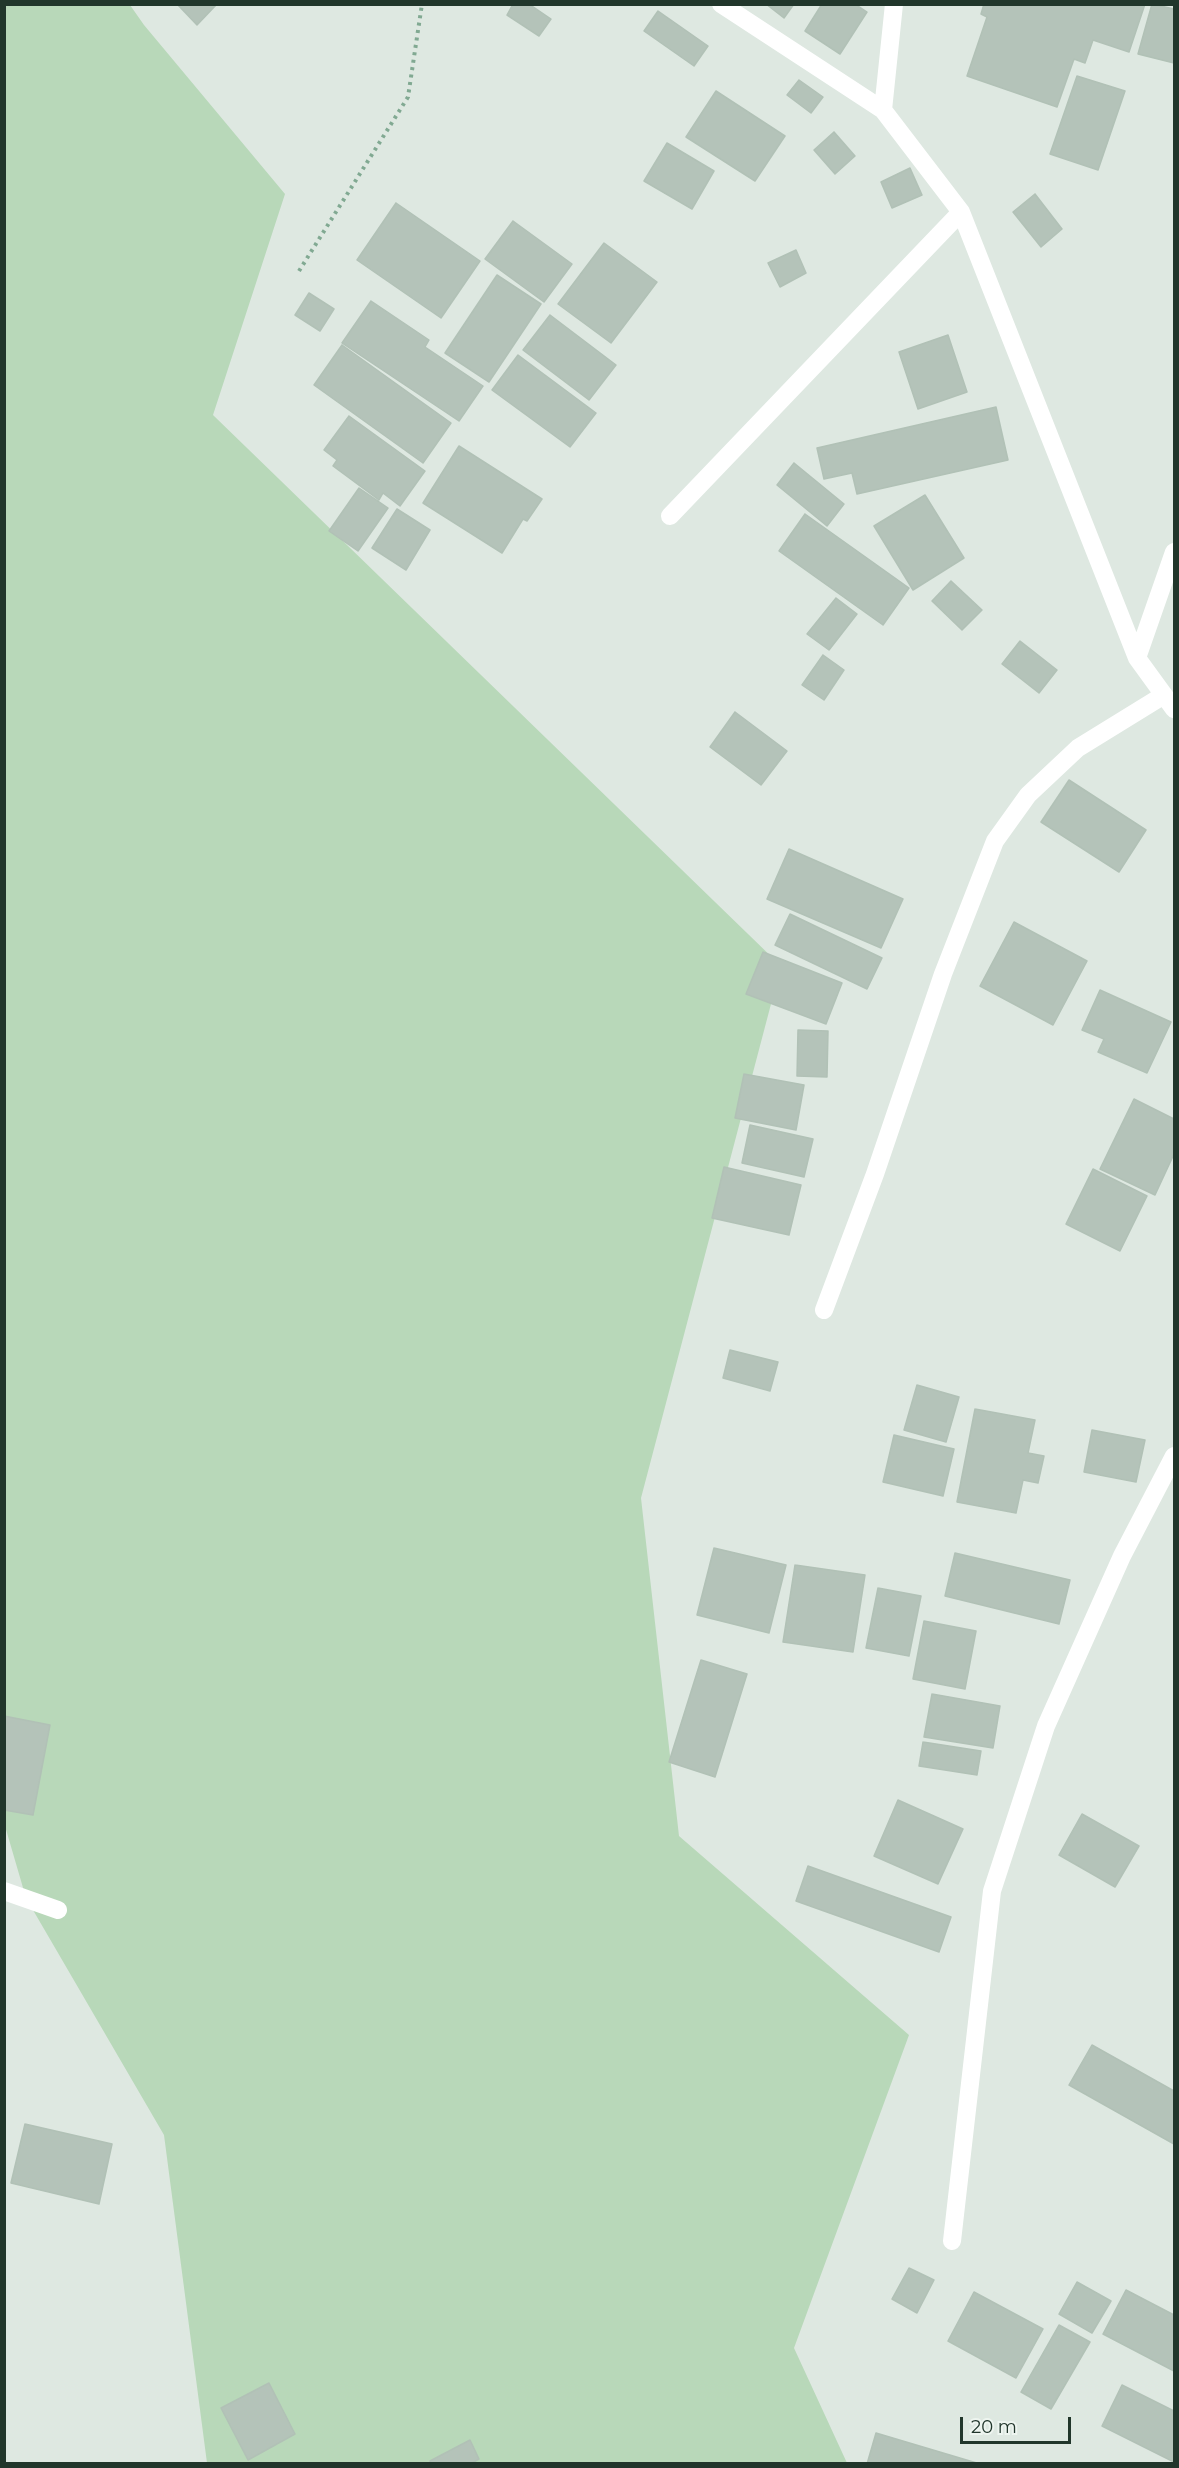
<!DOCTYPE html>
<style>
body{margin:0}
#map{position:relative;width:1179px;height:2468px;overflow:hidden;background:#dee8e1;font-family:Montserrat,sans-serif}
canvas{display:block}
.frame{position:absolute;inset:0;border:6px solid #21362b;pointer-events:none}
.scale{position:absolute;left:960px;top:2417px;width:111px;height:27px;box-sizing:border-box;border:3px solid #21362b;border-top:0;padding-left:8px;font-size:18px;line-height:21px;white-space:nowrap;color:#21362b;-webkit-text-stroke:4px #eef5f0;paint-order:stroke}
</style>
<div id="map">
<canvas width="1179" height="2468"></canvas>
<div class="frame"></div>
<div class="scale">20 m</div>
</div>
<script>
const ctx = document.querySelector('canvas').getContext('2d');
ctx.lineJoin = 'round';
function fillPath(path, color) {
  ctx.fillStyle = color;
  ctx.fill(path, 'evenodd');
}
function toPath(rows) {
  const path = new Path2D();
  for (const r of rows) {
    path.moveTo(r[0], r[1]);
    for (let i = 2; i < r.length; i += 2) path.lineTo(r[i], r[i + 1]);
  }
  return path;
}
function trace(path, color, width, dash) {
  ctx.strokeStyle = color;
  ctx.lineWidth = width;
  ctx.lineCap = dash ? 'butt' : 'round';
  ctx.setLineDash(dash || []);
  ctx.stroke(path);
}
fillPath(toPath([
 [5,5,130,5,144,25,285,194,213,415,781,966,641,1498,679,1836,909,2035,794,2348,847,2463,207,2463,164,2135,26,1898,5,1826]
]), '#b8d8b9');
const building = toPath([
 [177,4,217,4,197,25,177,4],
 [513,4,529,4,551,19,539,36,507,15,513,4],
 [766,4,794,4,784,18,766,4],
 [822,4,855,4,867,12,840,54,805,31,822,4],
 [984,4,1145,4,1129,52,1093,40,1085,63,1074,59,1057,107,967,76,987,17,981,14,984,4],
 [1152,4,1174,9,1174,63,1138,54,1152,4],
 [658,11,708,46,694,66,644,31,658,11],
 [1077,76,1125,91,1098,170,1050,154,1077,76],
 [799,80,823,97,811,113,787,95,799,80],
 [716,91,785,136,755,181,686,137,716,91],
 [834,132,855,156,835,174,814,150,834,132],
 [667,143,714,171,692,209,644,181,667,143],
 [910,168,922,195,892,208,881,182,910,168],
 [1035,194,1062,229,1041,247,1013,212,1035,194],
 [396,203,480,261,441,318,357,260,396,203],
 [513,221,572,264,544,302,485,259,513,221],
 [604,243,657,282,611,343,558,304,604,243],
 [796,250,806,273,780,287,768,263,796,250],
 [497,275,541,304,489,382,445,353,497,275],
 [309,293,334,309,320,331,295,315,309,293],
 [371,301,429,340,425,347,483,386,459,421,342,343,371,301],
 [550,315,616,365,589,400,523,350,550,315],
 [948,335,967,392,918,409,899,352,948,335],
 [342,345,451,423,423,463,314,385,342,345],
 [518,355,596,413,570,447,492,390,518,355],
 [996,407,1008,460,857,494,852,473,824,479,817,448,996,407],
 [349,416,425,471,400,506,383,493,379,500,333,466,337,460,324,450,349,416],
 [459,446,542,499,527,521,523,519,502,553,423,503,459,446],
 [794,463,844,504,827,526,777,485,794,463],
 [359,488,388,508,358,551,329,531,359,488],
 [925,495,964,558,913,590,874,526,925,495],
 [397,509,430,530,406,570,372,548,397,509],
 [805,514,909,588,883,625,779,551,805,514],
 [951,581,982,610,962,630,932,601,951,581],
 [836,598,857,614,829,650,807,634,836,598],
 [1020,641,1057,670,1039,693,1002,664,1020,641],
 [823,655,844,670,824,700,802,685,823,655],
 [735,712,787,751,761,785,710,747,735,712],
 [1069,780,1146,830,1119,872,1041,822,1069,780],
 [789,849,903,899,881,948,767,899,789,849],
 [790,914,882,958,867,989,775,945,790,914],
 [1014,922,1087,961,1053,1025,980,986,1014,922],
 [763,952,842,983,826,1024,746,994,763,952],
 [1100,990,1171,1022,1147,1073,1098,1052,1104,1039,1082,1030,1100,990],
 [798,1030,828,1031,827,1077,797,1076,798,1030],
 [744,1074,804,1085,796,1130,735,1118,744,1074],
 [1134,1099,1174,1119,1174,1154,1155,1195,1100,1169,1134,1099],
 [750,1125,813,1139,804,1177,742,1163,750,1125],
 [724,1167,801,1185,789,1235,712,1218,724,1167],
 [1093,1169,1147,1196,1120,1251,1066,1224,1093,1169],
 [730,1350,778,1362,770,1391,723,1378,730,1350],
 [917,1385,959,1397,946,1442,904,1430,917,1385],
 [975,1409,1035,1420,1028,1453,1044,1456,1038,1483,1023,1480,1016,1513,957,1502,975,1409],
 [1092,1430,1145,1440,1136,1482,1084,1472,1092,1430],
 [894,1435,954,1449,943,1496,883,1482,894,1435],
 [714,1548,786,1565,769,1633,697,1615,714,1548],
 [955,1553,1070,1580,1059,1624,945,1596,955,1553],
 [795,1565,865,1575,853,1652,783,1642,795,1565],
 [878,1588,921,1596,909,1656,866,1648,878,1588],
 [924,1621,976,1631,965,1689,913,1679,924,1621],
 [701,1660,747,1674,715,1777,669,1762,701,1660],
 [932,1694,1000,1706,993,1748,924,1737,932,1694],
 [4,1716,50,1725,33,1815,4,1810,4,1716],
 [923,1742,981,1751,977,1775,919,1766,923,1742],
 [898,1800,963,1829,938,1884,874,1856,898,1800],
 [1082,1814,1139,1846,1115,1887,1059,1855,1082,1814],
 [808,1866,951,1917,939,1952,796,1901,808,1866],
 [1092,2045,1174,2091,1174,2144,1069,2085,1092,2045],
 [25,2124,112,2144,99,2204,11,2183,25,2124],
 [909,2268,934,2280,917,2313,892,2299,909,2268],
 [1077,2282,1111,2301,1092,2333,1059,2314,1077,2282],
 [1126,2290,1174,2315,1174,2371,1103,2334,1126,2290],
 [974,2292,1043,2329,1016,2378,948,2341,974,2292],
 [1059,2325,1090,2342,1051,2409,1021,2392,1059,2325],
 [269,2383,295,2434,248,2460,221,2408,269,2383],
 [1122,2385,1174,2411,1174,2462,1102,2426,1122,2385],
 [876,2433,980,2464,867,2464,876,2433],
 [470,2440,479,2459,470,2464,431,2464,430,2461,470,2440]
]);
fillPath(building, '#b4c3b9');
trace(building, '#b1c1b6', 1.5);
trace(toPath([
 [299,271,408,97,422,4]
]), '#81a992', 4, [3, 4.5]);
trace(toPath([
 [721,4,883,110,961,212,1137,658,1174,709],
 [883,110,894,4],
 [670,516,961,212],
 [1137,658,1174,552],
 [824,1310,875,1174,943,974,995,841,1028,795,1078,748,1164,695],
 [4,1891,58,1910],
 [952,2241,992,1891,1046,1726,1122,1556,1174,1456]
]), '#fff', 18);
</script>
